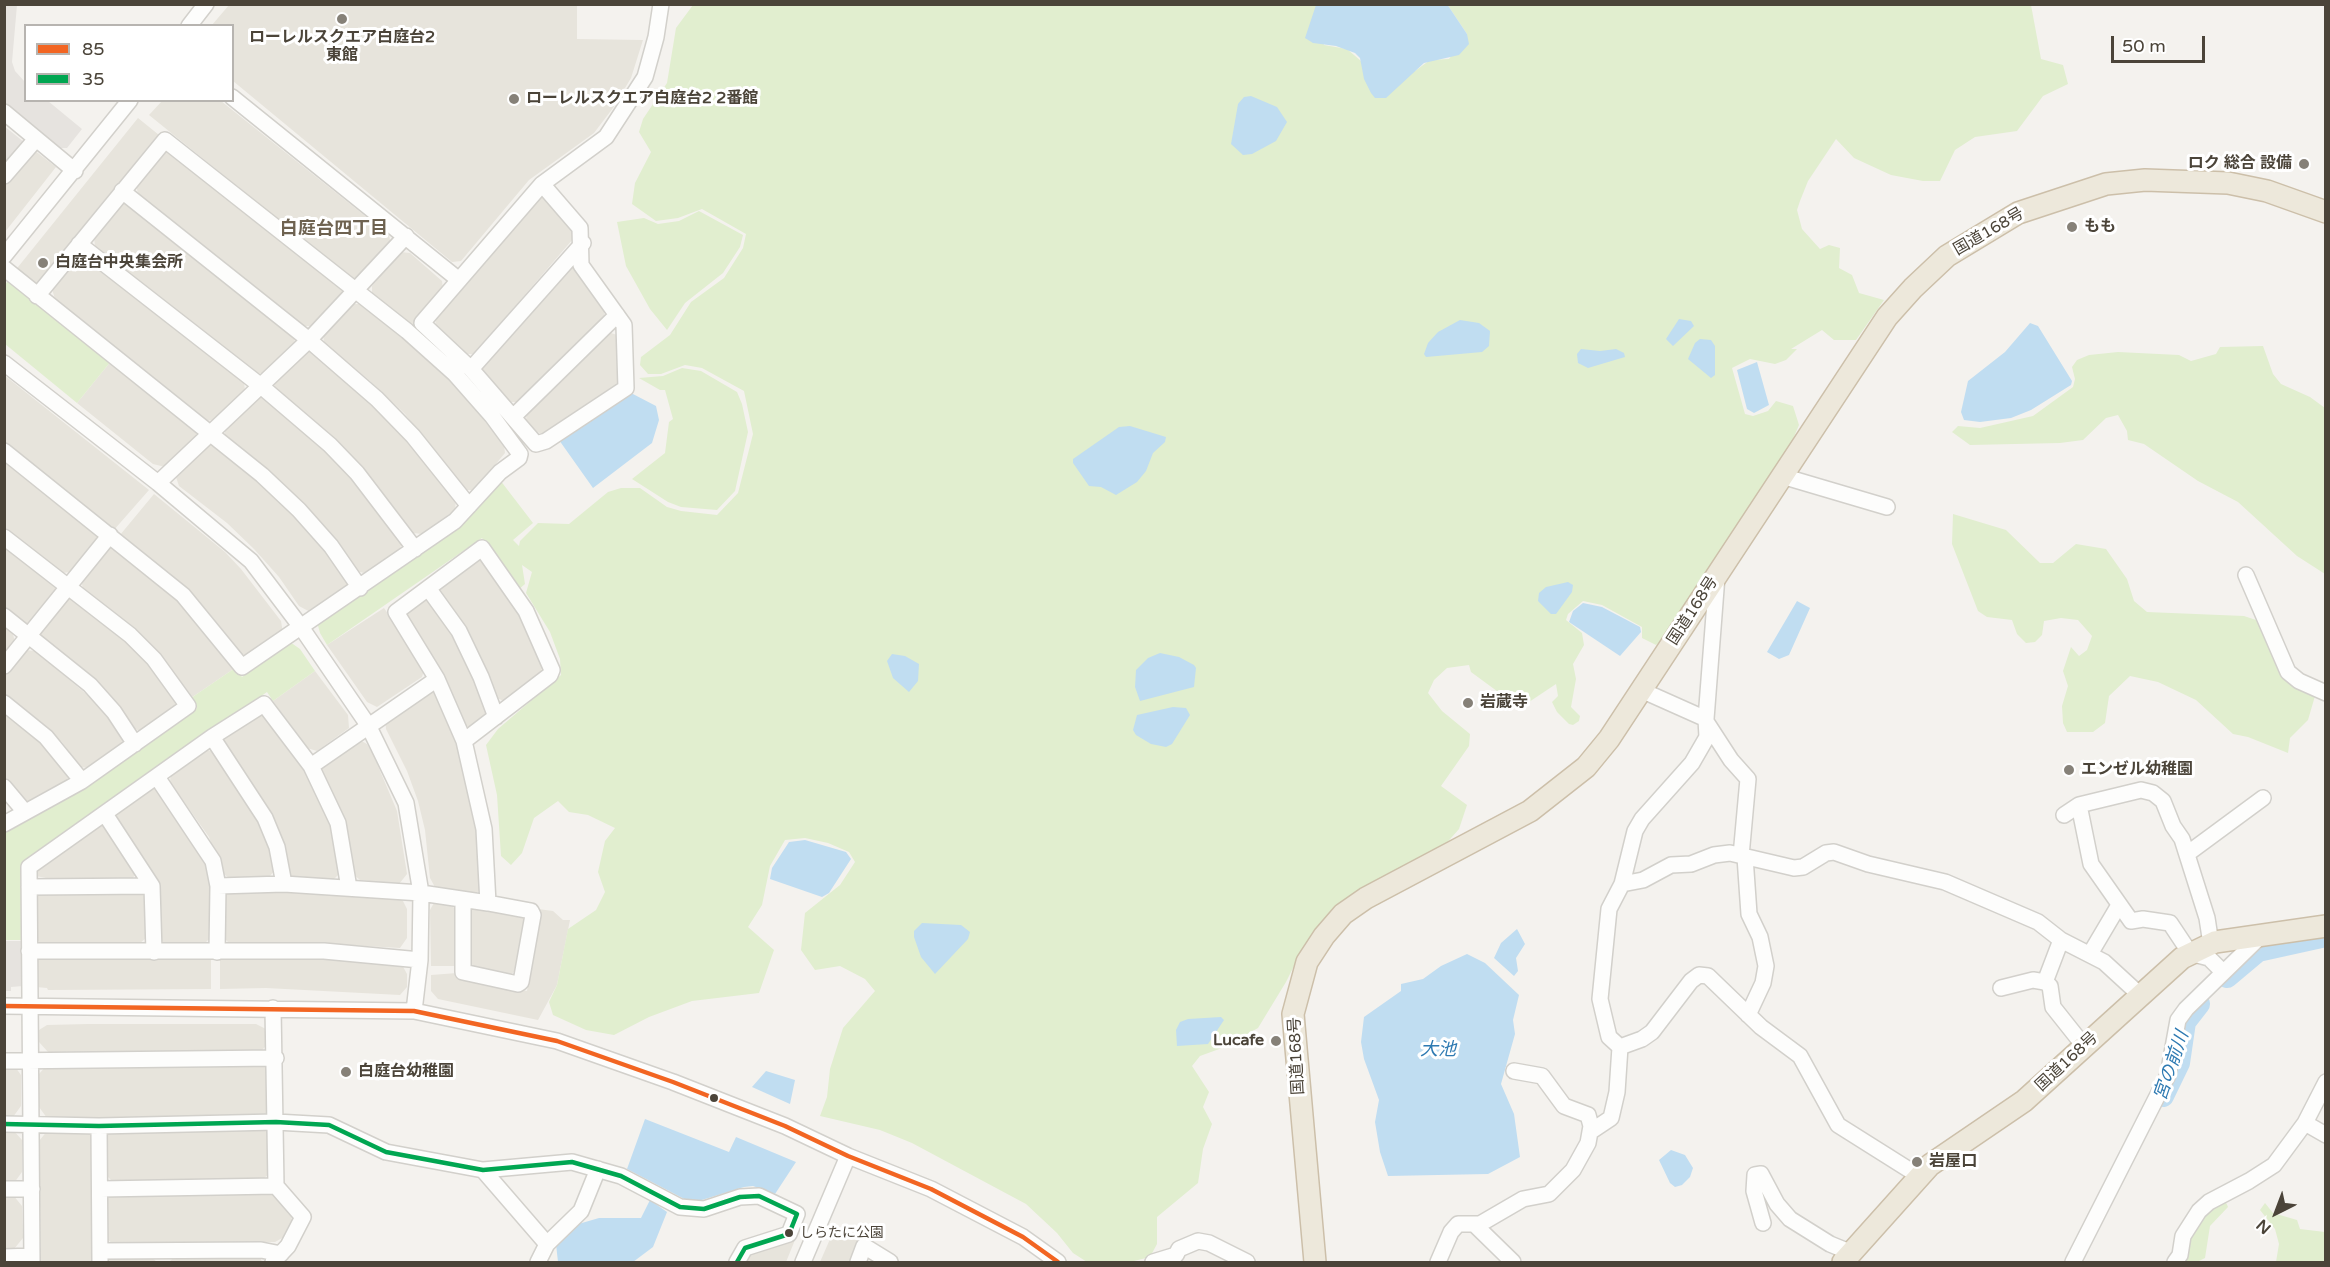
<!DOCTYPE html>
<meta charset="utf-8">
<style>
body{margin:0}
#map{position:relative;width:2330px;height:1267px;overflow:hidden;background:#f4f2ee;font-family:"Varela Round",sans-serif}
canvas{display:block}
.frame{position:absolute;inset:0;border:6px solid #4b4439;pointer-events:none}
.legend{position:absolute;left:24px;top:24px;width:210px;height:78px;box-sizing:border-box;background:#fff;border:2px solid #b7b4b0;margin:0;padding:8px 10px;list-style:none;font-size:18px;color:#4b4439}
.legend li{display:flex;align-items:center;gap:12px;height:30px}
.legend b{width:30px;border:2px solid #b7b4b0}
.north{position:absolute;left:2246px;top:1183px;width:60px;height:60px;-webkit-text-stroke:4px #fff;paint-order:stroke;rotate:222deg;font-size:16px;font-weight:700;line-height:24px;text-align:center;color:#4b4439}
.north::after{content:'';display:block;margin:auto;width:21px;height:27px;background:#4b4439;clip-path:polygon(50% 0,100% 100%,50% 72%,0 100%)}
.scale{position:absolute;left:2111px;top:36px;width:94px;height:27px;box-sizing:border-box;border:3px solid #4b4439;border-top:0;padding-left:8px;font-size:18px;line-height:21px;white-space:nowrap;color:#4b4439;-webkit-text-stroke:4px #fff;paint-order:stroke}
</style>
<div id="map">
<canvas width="2330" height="1267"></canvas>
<div class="frame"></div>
<ul class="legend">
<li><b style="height:8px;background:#f26522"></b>85</li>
<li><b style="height:8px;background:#00a651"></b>35</li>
</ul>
<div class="north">N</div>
<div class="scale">50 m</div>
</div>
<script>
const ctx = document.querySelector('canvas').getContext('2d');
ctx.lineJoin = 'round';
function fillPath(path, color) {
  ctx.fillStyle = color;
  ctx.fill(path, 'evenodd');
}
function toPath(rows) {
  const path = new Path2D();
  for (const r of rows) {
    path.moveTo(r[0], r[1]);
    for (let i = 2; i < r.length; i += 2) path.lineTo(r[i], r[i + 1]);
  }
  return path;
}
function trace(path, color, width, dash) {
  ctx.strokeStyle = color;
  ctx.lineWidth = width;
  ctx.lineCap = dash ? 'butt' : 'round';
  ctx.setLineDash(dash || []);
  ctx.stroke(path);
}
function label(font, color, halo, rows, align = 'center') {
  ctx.font = font + ' "Varela Round","Noto Sans JP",sans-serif';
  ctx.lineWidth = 6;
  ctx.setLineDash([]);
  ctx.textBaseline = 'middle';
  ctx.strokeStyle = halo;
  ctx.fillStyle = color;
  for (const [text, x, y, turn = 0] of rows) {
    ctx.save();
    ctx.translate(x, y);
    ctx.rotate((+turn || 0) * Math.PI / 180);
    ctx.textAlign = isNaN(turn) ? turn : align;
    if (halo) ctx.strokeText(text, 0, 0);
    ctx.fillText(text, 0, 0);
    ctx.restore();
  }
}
fillPath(toPath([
 [577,4,577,39,643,40,631,78,613,108,594,133,529,180,461,261,452,262,233,81,232,26,212,25,229,5],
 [162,101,221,101,389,235,391,245,362,278,352,279,149,115],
 [138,118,159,135,37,290,14,272],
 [34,150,56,167,5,232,5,184],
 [162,151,173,151,343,288,343,298,314,326,303,326,138,194,136,184],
 [546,197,573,229,573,239,474,354,466,354,436,326,435,317,538,198],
 [121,203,130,203,294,336,295,344,263,373,254,374,95,247,94,237],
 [400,252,410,253,442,281,443,289,410,328,372,295,372,286],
 [87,255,244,382,245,391,214,420,205,421,55,299,52,289,79,256],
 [565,267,575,267,605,309,604,319,519,402,510,402,483,372,483,363],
 [354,304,364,304,439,370,463,394,504,445,505,453,474,490,464,490,405,414,370,381,324,343,323,333],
 [608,332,617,335,619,380,614,388,545,434,535,432,526,420,527,411],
 [314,350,379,405,456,500,455,510,422,534,413,533,360,465,312,419,275,390,274,380,304,351],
 [112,360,196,428,196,437,165,467,153,464,77,403],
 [4,375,149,490,113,531,5,443],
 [255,397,265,398,299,425,353,477,402,541,400,549,367,574,357,571,311,512,282,483,225,436,225,427],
 [206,444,216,444,261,481,315,535,347,578,347,588,312,613,299,606,279,577,254,549,227,523,179,486,175,474],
 [4,458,96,532,97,541,71,572,62,573,5,527],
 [154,494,225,552,241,569,281,621,283,633,249,655,240,654,200,603,170,575,120,535],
 [4,543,55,584,56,593,30,623,20,624,5,612],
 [106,548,116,548,169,589,235,668,191,698,157,654,83,589,81,579],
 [473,559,483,561,518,614,543,665,540,674,506,702,497,698,438,593,440,583],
 [75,598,147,659,176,699,174,709,142,732,133,728,42,640,40,630,66,600],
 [420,598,428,600,458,643,488,709,485,717,473,728,464,725,436,662,405,616,407,607],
 [384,608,425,667,422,677,377,707,367,702,327,645],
 [5,627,13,634,15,642,5,655],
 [25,650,35,651,104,709,123,735,121,747,89,768,80,767,62,742,5,696,4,675],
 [315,671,348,715,349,728,317,751,307,748,273,701],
 [428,688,437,690,475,799,483,889,476,893,436,889,430,878,425,830,418,801,407,771,386,729,385,718],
 [4,710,37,736,69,774,66,783,32,802,23,800,5,778],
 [257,711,268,714,308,773,330,817,341,872,334,879,293,878,287,871,283,842,275,822,223,744,225,735],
 [356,738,367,744,373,754,397,811,407,874,399,884,360,880,352,873,352,854,343,818,321,769,323,760],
 [204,750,213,751,261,821,276,869,269,877,229,878,221,872,209,837,170,782,171,772],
 [150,787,160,789,204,855,210,884,211,937,204,944,165,944,158,937,157,879,116,820,118,811],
 [98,825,107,827,138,871,132,879,56,880,36,876,34,871],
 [229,890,300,890,401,897,407,909,407,938,400,948,314,943,230,944,223,937,222,898],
 [41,891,139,891,146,898,146,938,139,944,42,945,36,939,35,900],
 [435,901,449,902,455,909,455,966,431,966,430,910],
 [475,905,521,915,526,922,518,969,510,975,473,966,467,958,467,914],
 [538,909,553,911,563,920,570,920,557,985,538,1020,438,999,431,991,431,975,457,973,527,991],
 [42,956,211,956,211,989,48,990,47,988,36,987,35,963],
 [220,956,326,956,400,961,407,974,407,987,400,995,266,988,220,989],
 [88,1024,256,1024,268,1030,269,1043,261,1051,48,1052,39,1042,39,1030,47,1025],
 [262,1062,269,1069,269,1109,264,1116,47,1118,39,1107,38,1075,48,1064],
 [4,1064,13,1064,21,1075,21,1106,13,1117,5,1118],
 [262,1128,270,1135,270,1173,263,1179,112,1181,105,1174,104,1137,111,1129],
 [86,1129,92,1136,93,1262,41,1262,39,1141,48,1130],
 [4,1130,13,1130,22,1140,22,1172,14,1183,5,1183],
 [264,1191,273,1195,291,1212,292,1221,284,1237,275,1242,113,1244,106,1238,105,1200,111,1193],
 [4,1195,13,1195,22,1206,23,1238,14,1249,5,1249],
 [834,1230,859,1241,850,1262,820,1262],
 [795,1240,786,1262,742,1262,751,1252],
 [259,1254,262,1262,169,1262,176,1255],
 [112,1256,150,1256,157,1262,105,1262]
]), '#e7e4dc');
fillPath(toPath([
 [1447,4,2031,5,2041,59,2063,65,2068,84,2043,96,2017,131,1975,137,1955,150,1940,181,1923,181,1891,175,1854,158,1836,139,1808,181,1800,201,1797,210,1802,229,1820,249,1829,245,1840,248,1839,268,1852,275,1859,293,1884,300,1856,340,1834,340,1822,330,1791,349,1797,349,1786,360,1775,364,1750,359,1732,368,1745,414,1753,416,1768,411,1776,401,1793,406,1799,425,1783,462,1662,640,1656,645,1642,638,1642,627,1602,605,1583,601,1568,614,1566,620,1582,633,1584,645,1573,664,1576,679,1571,707,1580,716,1579,721,1573,725,1569,724,1557,712,1552,702,1558,696,1556,684,1520,708,1471,672,1469,665,1447,668,1434,680,1428,693,1442,711,1470,734,1469,746,1441,786,1467,805,1459,829,1444,846,1332,909,1305,944,1286,982,1258,1028,1222,1048,1200,1056,1192,1066,1209,1092,1203,1107,1212,1124,1203,1149,1198,1183,1157,1217,1157,1244,1150,1257,1130,1262,1087,1262,1073,1253,1057,1233,1026,1204,912,1143,880,1130,820,1116,827,1097,830,1069,843,1028,875,991,865,979,840,966,815,970,801,950,805,913,840,885,855,862,849,852,828,843,805,838,785,840,770,866,762,905,748,927,774,950,759,993,692,1001,649,1017,614,1035,586,1030,553,1015,549,1002,557,985,568,929,596,910,605,892,598,872,605,841,615,828,588,815,569,812,558,801,534,818,522,853,511,865,501,856,497,795,486,745,498,729,561,675,560,659,550,632,526,593,532,572,522,565,525,584,518,590,482,538,327,645,320,633,317,622,500,480,533,523,513,540,519,546,520,541,538,523,569,524,608,492,621,488,640,488,667,507,681,511,717,515,738,493,753,434,744,391,702,368,685,365,661,374,648,374,640,365,641,357,670,335,691,302,724,278,743,248,746,234,702,209,678,218,656,221,632,204,635,183,651,152,639,132,643,119,667,83,676,28,693,5,1316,5,1324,45,1347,49,1361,61,1415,71,1430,60,1449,59,1467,34],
 [699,211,743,235,740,247,723,273,685,303,667,330,650,309,626,266,617,222,644,218,658,224,679,221],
 [9,279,112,360,77,403,5,344,5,285],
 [2263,346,2273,374,2281,384,2310,397,2325,408,2325,574,2297,556,2238,502,2198,481,2144,444,2128,440,2127,431,2118,415,2106,418,2083,440,2060,443,1970,445,1952,432,1958,426,1980,428,2033,416,2073,387,2075,379,2072,367,2077,360,2089,355,2118,352,2179,355,2191,361,2216,354,2220,347],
 [682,368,701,371,737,392,742,404,748,432,735,491,717,510,681,507,668,502,632,479,665,453,669,422,673,419,665,390,660,390,639,378,663,376],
 [1953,514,2006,530,2040,563,2053,563,2076,544,2106,549,2127,579,2134,601,2147,612,2244,616,2259,621,2315,696,2308,720,2290,738,2288,753,2248,737,2233,734,2196,700,2158,682,2130,676,2109,696,2105,723,2093,732,2067,732,2063,723,2062,706,2068,686,2063,671,2071,647,2079,656,2087,650,2092,636,2078,620,2061,618,2044,621,2042,635,2035,642,2026,643,2017,634,2012,620,1987,617,1978,611,1952,544],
 [290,642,300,649,315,671,273,701,267,692,23,864,22,940,5,940,4,832,87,785,197,708,191,698,235,668,242,677],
 [2224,1198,2228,1207,2210,1226,2205,1258,2197,1262,2179,1262,2189,1230],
 [2265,1203,2273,1213,2297,1220,2300,1229,2325,1232,2325,1262,2276,1262,2279,1244,2275,1229,2260,1210]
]), '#e1eecf');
fillPath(toPath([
 [5,5,17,5,12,62,15,71,25,82,26,100,48,101,82,129,67,148,60,148,5,104],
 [4,126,24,142,4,166],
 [5,941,22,941,23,986,11,987,11,991,5,991]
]), '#e6e3df');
fillPath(toPath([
 [1447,4,1467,34,1469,44,1459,55,1424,63,1386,98,1375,98,1371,93,1364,79,1360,58,1355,53,1336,46,1313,43,1305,38,1316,5],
 [1251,96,1277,107,1287,122,1276,141,1252,154,1243,155,1231,144,1238,104,1244,97],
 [1679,319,1691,321,1694,326,1673,346,1666,339],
 [1460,320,1479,323,1490,331,1489,346,1482,352,1426,357,1424,354,1428,343,1438,332],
 [2030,323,2038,326,2072,381,2071,385,2031,410,2011,418,1980,422,1964,420,1961,412,1968,381,2005,352],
 [1700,339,1711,340,1715,346,1715,375,1711,378,1688,359,1695,343],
 [1581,349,1600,351,1616,349,1624,353,1625,357,1588,368,1578,363,1577,354],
 [1757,362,1769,405,1754,413,1747,409,1737,370],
 [631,393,656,406,659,420,652,443,593,488,559,440],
 [1130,426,1166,437,1165,442,1153,453,1146,471,1137,482,1116,495,1101,487,1089,486,1073,463,1073,459,1119,427],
 [1568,582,1573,585,1572,592,1556,614,1551,614,1538,601,1539,593,1546,587],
 [1797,601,1810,608,1789,655,1779,659,1767,652],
 [1583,603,1602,607,1640,627,1641,632,1620,656,1569,622,1573,611],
 [1160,653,1179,657,1194,665,1196,668,1194,687,1140,701,1135,687,1136,670,1148,658],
 [892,654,905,656,919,664,918,681,909,692,893,678,887,661],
 [1173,707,1186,708,1190,715,1172,744,1166,747,1151,744,1136,735,1133,730,1137,715],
 [805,840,846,852,851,859,829,893,822,897,770,879,772,868,789,842],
 [922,923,961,925,970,932,968,939,935,974,921,957,914,937,914,931],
 [1517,929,1525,944,1516,958,1518,971,1514,976,1494,958,1501,943],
 [1467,954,1485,963,1519,995,1513,1020,1515,1034,1501,1084,1514,1114,1520,1157,1488,1174,1388,1176,1380,1152,1375,1122,1379,1100,1364,1059,1361,1042,1364,1017,1401,991,1401,984,1423,979,1441,966],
 [1221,1017,1224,1020,1208,1044,1177,1046,1176,1030,1180,1022,1188,1019],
 [766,1071,795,1080,790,1104,752,1087],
 [645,1119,729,1152,736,1137,796,1162,775,1194,753,1186,744,1187,692,1203,627,1169],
 [1671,1150,1685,1155,1693,1168,1690,1177,1682,1185,1675,1187,1670,1183,1659,1160],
 [650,1200,667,1212,653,1247,633,1262,558,1262,556,1244,575,1225,599,1218,641,1218]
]), '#c0ddf1');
trace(toPath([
 [2227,977,2258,951,2326,936],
 [2163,1096,2179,1063,2185,1022,2199,1004]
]), '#c0ddf1', 22);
const minor = toPath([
 [189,26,206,4],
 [232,97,459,280],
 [4,112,75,171],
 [4,176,36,139],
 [542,184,580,228,581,265,624,325,626,388,546,441,536,444,471,369,422,323,542,184,606,137,645,77,656,37,661,4],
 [122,191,309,340,377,399,413,436,469,506],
 [79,244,261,386,330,445,357,473,415,549],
 [4,256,130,100],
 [4,268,262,475,299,510,331,546,360,588],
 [4,363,158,483,251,561,301,627,368,725,406,803,421,893,420,960,414,1011],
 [471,369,583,243],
 [514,416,617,315],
 [4,451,183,595,242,667,455,521,500,472,519,458,520,454,492,416,455,374,407,331,165,140,37,296],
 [1782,476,1887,507],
 [158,483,309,340,406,236],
 [4,537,130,635,154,659,188,706,82,781,4,824],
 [2246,575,2288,672,2299,681,2326,693],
 [428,588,459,631,481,677,496,717],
 [4,616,90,685,114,712,135,744],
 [4,666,110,535],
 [4,703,46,737,82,781],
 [1706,719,1717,576],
 [1707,723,1731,760,1748,779,1741,856],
 [212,737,265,818,277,847,284,884],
 [464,741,550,675,552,670,526,611,482,548,396,612,437,679,464,741,484,829,488,903],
 [311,766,437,679],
 [157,777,213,861,218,886,217,952],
 [4,787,25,812],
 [2079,805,2091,864,2131,921,2143,919,2170,923,2190,953,2209,958,2223,972],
 [105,814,152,886,154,952],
 [2064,815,2079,805,2141,790,2153,793,2163,801,2173,826,2182,839,2207,918,2211,944],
 [2187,854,2263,798],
 [1745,857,1749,914,1760,937,1766,966,1763,983,1748,1015],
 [1622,884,1643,880,1671,865,1691,864,1714,855,1730,853,1794,868,1803,867,1826,853,1834,852,1868,864,1945,882,2038,922,2061,940,2104,962,2140,995],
 [218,886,284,884,421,893,488,903,531,911,533,915,521,982,518,984,463,972,463,900],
 [29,887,152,886],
 [29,951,324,951,420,960],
 [2090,954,2119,905],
 [2045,982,2061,940],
 [2001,988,2033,980,2045,982,2050,986,2053,1007,2084,1046],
 [4,1006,414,1011,557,1041,673,1082,785,1126,848,1156,931,1189,1023,1237,1058,1262],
 [1620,1047,1642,1039,1652,1032,1691,981,1699,975,1708,976,1761,1027,1800,1056,1838,1125,1919,1176],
 [4,1061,276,1058],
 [2305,1123,2326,1135],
 [4,1124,99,1126,276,1122,329,1125,386,1152,483,1170,572,1162,621,1176,680,1207,704,1209,740,1197,759,1196,797,1214,789,1234,745,1248,737,1262],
 [99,1126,100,1262],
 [1590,1132,1611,1118,1617,1092,1620,1047,1609,1037,1600,999,1609,909,1622,884,1635,831,1642,819,1692,763,1707,737,1706,719,1641,690],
 [483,1170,547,1244,581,1211,598,1169],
 [4,1189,32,1189],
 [100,1189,276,1186],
 [1763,1223,1754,1191,1755,1175,1761,1174,1777,1204,1790,1219,1830,1244,1852,1253],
 [1474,1224,1513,1262],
 [100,1251,261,1250,281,1254],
 [4,1257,32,1256],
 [32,1262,29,867,212,737,264,704,311,766,338,823,349,888],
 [273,1262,288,1246,303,1217,276,1186,273,1008],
 [538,1262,547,1244],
 [803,1262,848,1156],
 [858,1262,864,1246,890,1262],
 [1153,1262,1176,1255,1179,1249,1198,1241,1209,1243,1247,1262],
 [1438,1262,1451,1232,1458,1224,1480,1224,1523,1199,1549,1194,1573,1170,1588,1143,1591,1126,1588,1115,1564,1106,1542,1076,1514,1071],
 [2073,1262,2168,1075,2178,1020,2186,1009,2263,934],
 [2175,1262,2180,1255,2183,1236,2199,1211,2209,1202,2249,1181,2274,1165,2305,1123,2326,1082]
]);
const highway = toPath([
 [1315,1262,1293,1014,1307,962,1324,936,1343,914,1366,898,1530,811,1586,767,1609,739,1887,317,1913,288,1947,256,2018,213,2106,184,2145,180,2228,183,2267,191,2326,212],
 [1843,1262,1930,1165,2024,1101,2182,958,2215,942,2326,926]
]);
trace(minor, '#d2d0cb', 18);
trace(highway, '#ccbfa9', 24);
trace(minor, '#fdfdfc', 15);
trace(highway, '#ede8db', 21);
trace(toPath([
 [4,1006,414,1011,557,1041,673,1082,785,1126,848,1156,931,1189,1023,1237,1058,1262]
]), '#f26522', 4.5);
trace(toPath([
 [4,1124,99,1126,276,1122,329,1125,386,1152,483,1170,572,1162,621,1176,680,1207,704,1209,740,1197,759,1196,797,1214,789,1234,745,1248,737,1262]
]), '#00a651', 4.5);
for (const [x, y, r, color] of [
 [342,19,6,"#868178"],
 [514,99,6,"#868178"],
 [2304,164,6,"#868178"],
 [2072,227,6,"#868178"],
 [43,263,6,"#868178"],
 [1468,703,6,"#868178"],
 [2069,770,6,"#868178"],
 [1276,1041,6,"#868178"],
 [346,1072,6,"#868178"],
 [714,1098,5,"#4b4439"],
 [1917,1162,6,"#868178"],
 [789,1233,5,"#4b4439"]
]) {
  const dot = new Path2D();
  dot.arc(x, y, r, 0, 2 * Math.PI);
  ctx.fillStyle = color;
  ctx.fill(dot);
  trace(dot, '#fff', 2);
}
label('14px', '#4b4439', '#fff', [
 ["しらたに公園",800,1233]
], 'left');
label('bold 16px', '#4b4439', '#fff', [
 ["ローレルスクエア白庭台2",342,38,"center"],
 ["東館",342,56,"center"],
 ["ローレルスクエア白庭台2 2番館",526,99],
 ["ロク 総合 設備",2292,164,"right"],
 ["もも",2084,227],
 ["白庭台中央集会所",55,263],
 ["岩蔵寺",1480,703],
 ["エンゼル幼稚園",2081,770],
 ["Lucafe",1264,1041,"right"],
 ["白庭台幼稚園",358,1072],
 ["岩屋口",1929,1162]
], 'left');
label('16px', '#4b4439', '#fff', [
 ["国道168号",1989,232,-30],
 ["国道168号",1693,611,-57],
 ["国道168号",1297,1056,-93],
 ["国道168号",2067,1062,-43]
]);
label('bold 18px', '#6e6250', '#fff', [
 ["白庭台四丁目",334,229]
]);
label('italic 18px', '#2e7ab2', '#fff', [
 ["大池",1438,1050],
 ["宮の前川",2172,1066,-71]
]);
</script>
